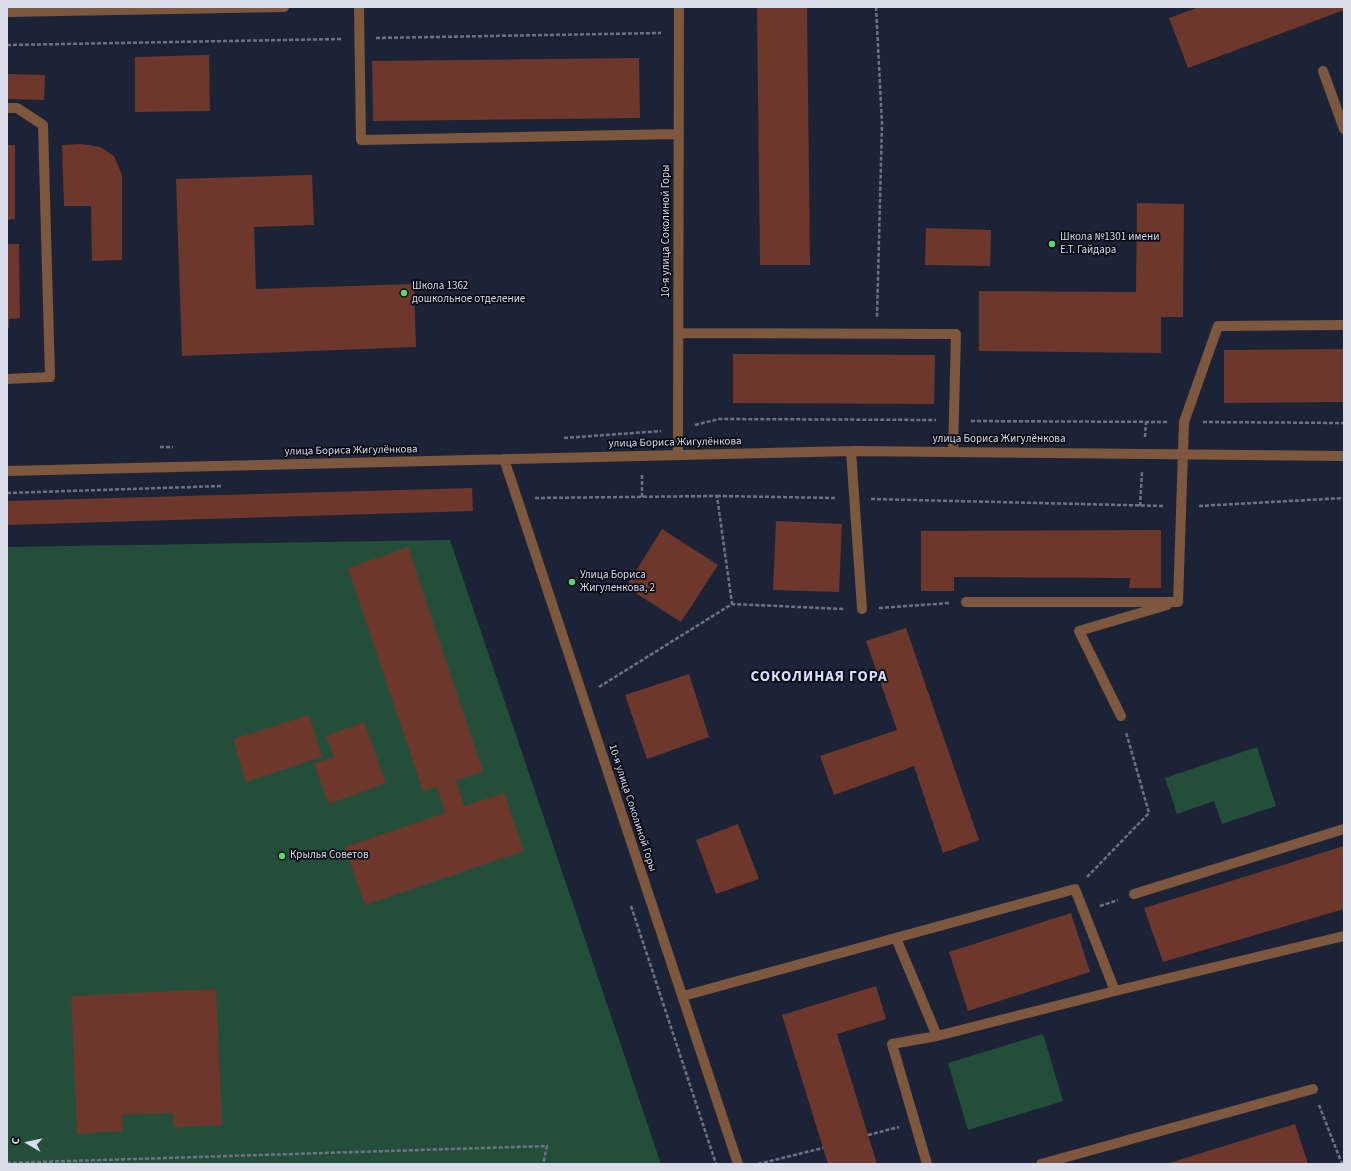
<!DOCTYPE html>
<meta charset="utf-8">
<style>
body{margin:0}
#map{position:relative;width:1351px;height:1171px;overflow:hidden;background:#1d2336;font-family:"Source Sans 3",sans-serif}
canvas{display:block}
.frame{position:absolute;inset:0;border:8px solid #d9ddea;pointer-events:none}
.north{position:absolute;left:8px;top:1123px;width:40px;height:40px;-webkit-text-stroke:3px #0a0c15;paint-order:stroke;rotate:279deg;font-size:11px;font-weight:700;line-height:16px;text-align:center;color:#d9ddea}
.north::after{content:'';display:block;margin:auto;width:14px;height:18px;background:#d9ddea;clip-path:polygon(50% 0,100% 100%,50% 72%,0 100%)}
</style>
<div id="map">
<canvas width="1351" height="1171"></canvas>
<div class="frame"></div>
<div class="north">С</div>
</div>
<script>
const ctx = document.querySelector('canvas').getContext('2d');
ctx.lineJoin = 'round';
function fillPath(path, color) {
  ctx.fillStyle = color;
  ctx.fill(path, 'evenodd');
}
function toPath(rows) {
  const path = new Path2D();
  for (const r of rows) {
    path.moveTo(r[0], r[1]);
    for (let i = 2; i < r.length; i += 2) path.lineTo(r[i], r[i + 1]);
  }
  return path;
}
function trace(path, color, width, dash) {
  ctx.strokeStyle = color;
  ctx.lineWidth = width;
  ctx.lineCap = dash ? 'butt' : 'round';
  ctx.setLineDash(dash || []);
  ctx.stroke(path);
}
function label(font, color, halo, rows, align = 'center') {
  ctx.font = font + ' "Source Sans 3",sans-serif';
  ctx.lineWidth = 3.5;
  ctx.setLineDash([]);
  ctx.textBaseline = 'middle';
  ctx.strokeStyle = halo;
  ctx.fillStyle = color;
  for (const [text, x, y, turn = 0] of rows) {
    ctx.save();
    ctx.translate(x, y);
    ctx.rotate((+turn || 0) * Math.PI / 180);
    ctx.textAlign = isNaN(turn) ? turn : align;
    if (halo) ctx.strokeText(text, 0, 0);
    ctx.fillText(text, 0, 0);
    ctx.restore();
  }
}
fillPath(toPath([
 [450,540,661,1164,7,1164,7,547],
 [1257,747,1276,806,1222,824,1214,801,1177,814,1165,778],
 [1043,1034,1063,1101,968,1130,948,1063]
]), '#234f3a');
fillPath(toPath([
 [757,7,807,7,810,265,760,265],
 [1199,7,1344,7,1344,10,1188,68,1169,18],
 [209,55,210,111,135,112,135,57],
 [639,58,640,118,373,121,372,61],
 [7,74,45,75,44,100,7,99],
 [82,144,100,147,114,156,122,175,122,260,92,261,91,206,64,206,62,145],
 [7,145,15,145,15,219,7,220],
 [312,175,314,225,254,227,256,289,414,284,416,347,182,356,176,179],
 [1137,203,1184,204,1183,317,1161,317,1161,353,979,351,979,291,1136,292],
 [926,228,991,230,990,266,925,265],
 [7,244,19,244,20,318,9,319,9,328,7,329],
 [1344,349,1344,402,1224,403,1224,350],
 [733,354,935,355,934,404,733,403],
 [472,488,473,511,7,525,7,501],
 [776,521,842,524,839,592,773,590],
 [662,529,718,565,681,622,626,587],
 [1161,530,1161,588,1129,588,1130,578,954,577,954,591,921,591,921,531],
 [408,547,483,771,456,781,464,806,504,793,524,851,365,905,345,847,445,813,437,787,423,791,348,568],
 [906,628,979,840,943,853,914,766,834,795,820,756,897,730,866,641],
 [689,674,709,737,647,759,625,695],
 [309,715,322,757,246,782,233,739],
 [364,722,386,783,329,804,314,764,334,757,326,736],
 [738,824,759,879,716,894,696,840],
 [1344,846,1344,909,1163,962,1144,908],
 [1071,913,1090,972,968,1011,949,952],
 [876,986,886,1019,837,1034,877,1164,828,1164,782,1015],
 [216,989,222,1125,174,1127,173,1113,122,1115,123,1131,77,1134,71,996],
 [1295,1124,1308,1164,1166,1164]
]), '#6d372c');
trace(toPath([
 [876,7,882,124,877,317],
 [376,38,661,33],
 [7,45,341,39],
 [971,421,1168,422],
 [1203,422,1344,423],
 [695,425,719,419,936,420],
 [1145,437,1146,422],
 [564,438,661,431],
 [160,447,173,447],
 [7,493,222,486],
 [717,496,836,498],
 [642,497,642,473],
 [535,498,717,496,732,604],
 [871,499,1164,506],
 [1140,506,1142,472],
 [1199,506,1344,498],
 [879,608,950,603],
 [599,687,732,604,844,609],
 [1087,877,1149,813,1126,732],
 [631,906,716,1164],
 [1100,906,1118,900],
 [1319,1105,1342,1164],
 [868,1135,899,1127],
 [7,1163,547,1146,543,1164],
 [758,1164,823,1148]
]), '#6e7383', 2.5, [4, 2]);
trace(toPath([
 [359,7,361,140,679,134],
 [7,12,284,7],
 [1323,71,1344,129],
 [7,108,17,108,43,125,50,377,7,379],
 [679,333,956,334,953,452],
 [851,451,862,609],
 [678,455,679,7],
 [504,459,738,1164],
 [7,471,851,451,1344,456],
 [966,602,1178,602,1184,422,1218,326,1344,325],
 [1121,716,1079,631,1167,605],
 [1134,894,1344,829],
 [896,938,937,1036],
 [1115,991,1344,936],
 [683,996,1075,889,1115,991,937,1036,892,1044,927,1164],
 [1041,1164,1313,1089]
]), '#7d583e', 10);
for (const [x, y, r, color] of [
 [1052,244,4,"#5ed56c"],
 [404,293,4,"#5ed56c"],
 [572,582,4,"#5ed56c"],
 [282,856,4,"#5ed56c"]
]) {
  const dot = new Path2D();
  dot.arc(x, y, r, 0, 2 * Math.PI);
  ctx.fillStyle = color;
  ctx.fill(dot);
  trace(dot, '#0a0c15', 1.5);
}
label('11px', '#d9ddea', '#0a0c15', [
 ["10-я улица Соколиной Горы",667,231,-90],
 ["улица Бориса Жигулёнкова",999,440],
 ["улица Бориса Жигулёнкова",675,443,-1],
 ["улица Бориса Жигулёнкова",351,451,-1],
 ["10-я улица Соколиной Горы",632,808,72]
]);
label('11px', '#d9ddea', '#0a0c15', [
 ["Школа №1301 имени",1060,238],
 ["Е.Т. Гайдара",1060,251],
 ["Школа 1362",412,287],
 ["дошкольное отделение",412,300],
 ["Улица Бориса",580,576],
 ["Жигуленкова, 2",580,589],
 ["Крылья Советов",290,856]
], 'left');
ctx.letterSpacing = '1px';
label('bold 15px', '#d7dffa', '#0a0c15', [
 ["СОКОЛИНАЯ ГОРА",819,678]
]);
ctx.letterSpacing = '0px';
</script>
